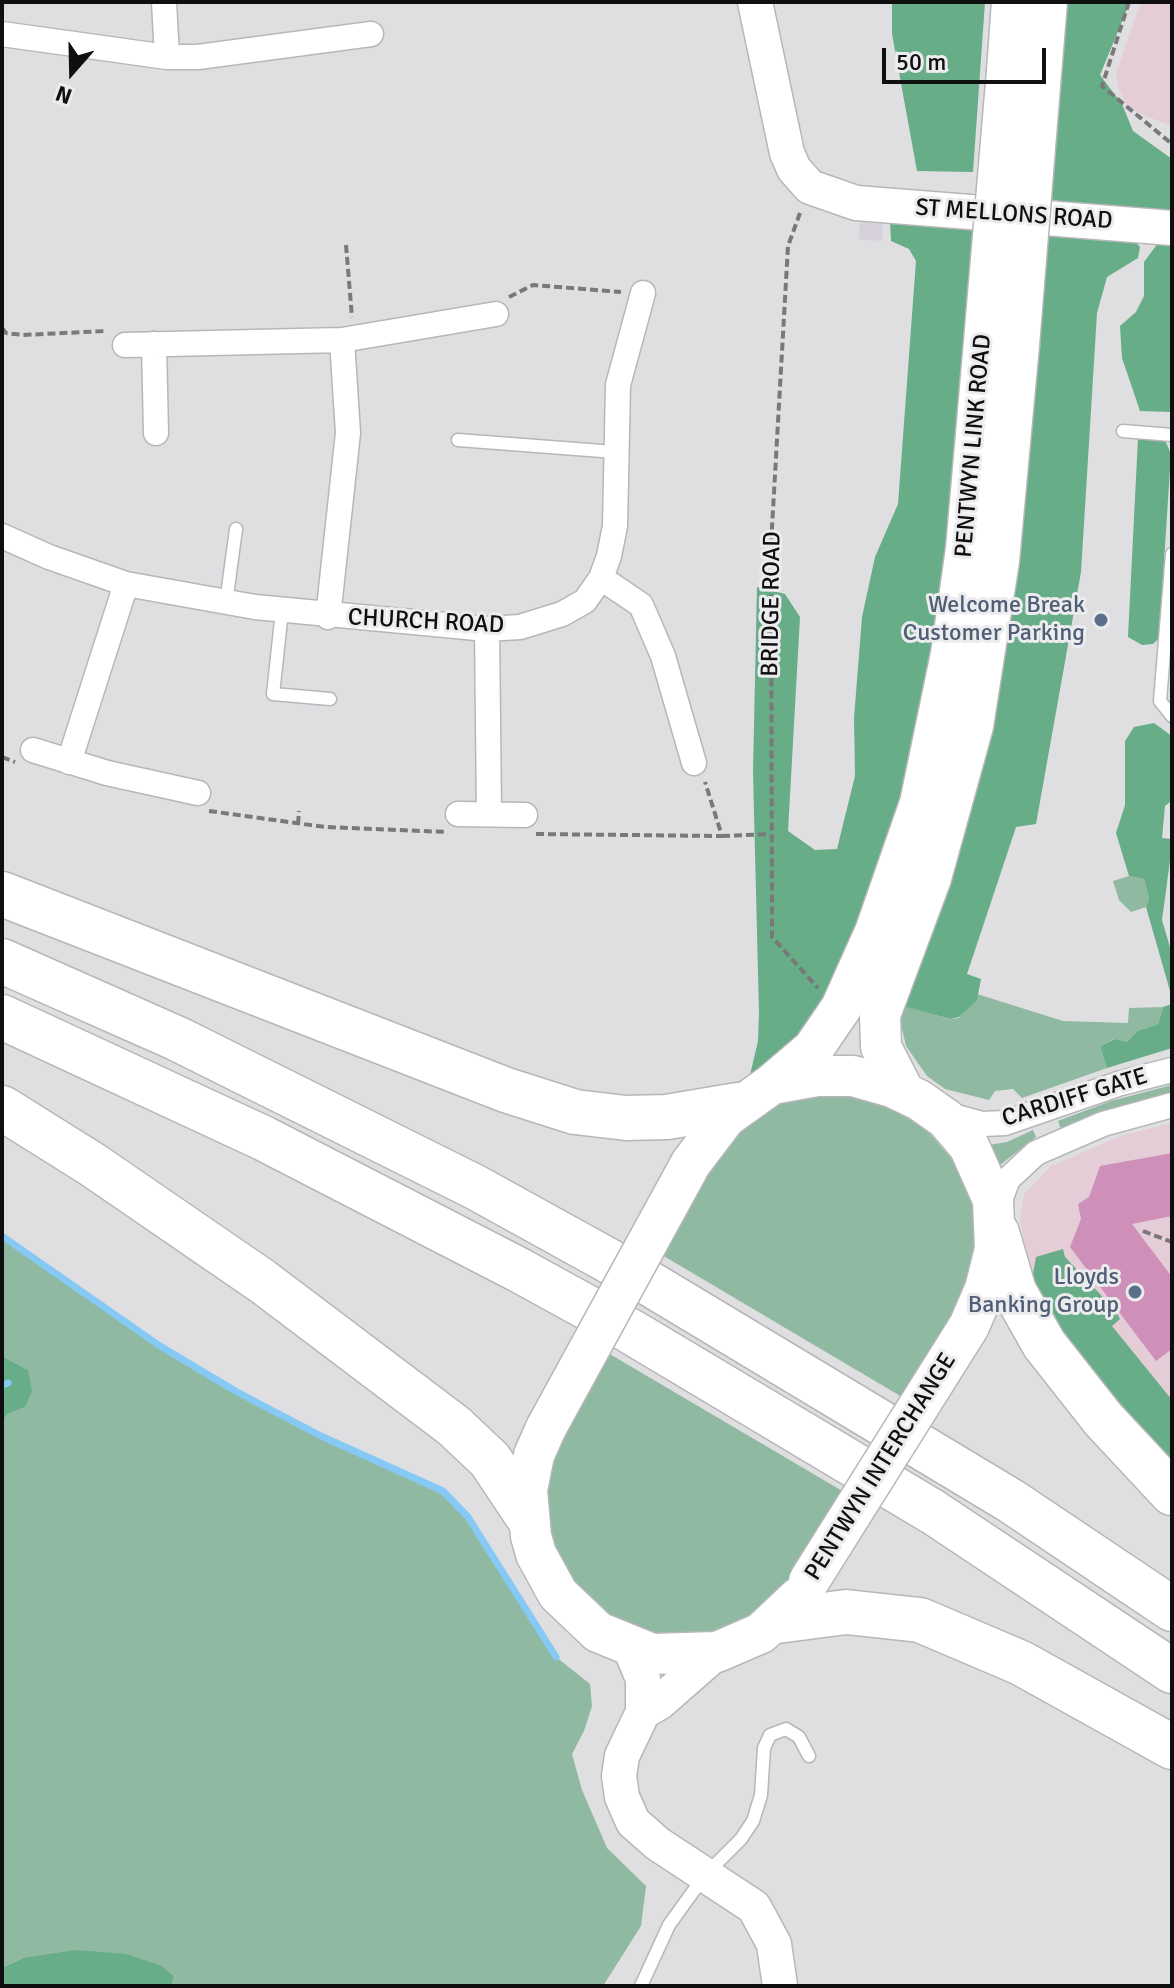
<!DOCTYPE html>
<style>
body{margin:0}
#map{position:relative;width:1174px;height:1988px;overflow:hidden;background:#dfdee1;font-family:Signika,sans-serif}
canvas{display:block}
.frame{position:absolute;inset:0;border:4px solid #0f0f10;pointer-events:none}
.north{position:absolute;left:32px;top:32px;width:80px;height:80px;-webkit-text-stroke:6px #ecebee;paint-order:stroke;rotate:200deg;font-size:22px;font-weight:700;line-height:32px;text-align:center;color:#0f0f10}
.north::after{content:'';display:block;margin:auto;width:28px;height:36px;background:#0f0f10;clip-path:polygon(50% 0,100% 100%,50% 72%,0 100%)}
.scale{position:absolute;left:882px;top:48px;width:164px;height:36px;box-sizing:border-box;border:4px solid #0f0f10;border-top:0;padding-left:10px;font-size:24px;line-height:28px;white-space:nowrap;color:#0f0f10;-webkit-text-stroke:6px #ecebee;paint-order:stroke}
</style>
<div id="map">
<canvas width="1174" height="1988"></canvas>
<div class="frame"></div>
<div class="north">N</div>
<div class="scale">50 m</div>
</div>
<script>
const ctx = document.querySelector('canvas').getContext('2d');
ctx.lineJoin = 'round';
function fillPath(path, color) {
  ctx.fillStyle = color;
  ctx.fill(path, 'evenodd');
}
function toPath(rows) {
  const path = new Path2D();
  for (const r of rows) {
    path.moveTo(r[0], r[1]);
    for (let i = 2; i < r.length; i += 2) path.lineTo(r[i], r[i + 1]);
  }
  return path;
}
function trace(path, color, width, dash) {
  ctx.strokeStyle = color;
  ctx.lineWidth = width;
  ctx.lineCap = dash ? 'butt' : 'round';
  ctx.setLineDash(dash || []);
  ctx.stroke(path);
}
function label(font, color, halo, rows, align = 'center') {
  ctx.font = font + ' Signika,sans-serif';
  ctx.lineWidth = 6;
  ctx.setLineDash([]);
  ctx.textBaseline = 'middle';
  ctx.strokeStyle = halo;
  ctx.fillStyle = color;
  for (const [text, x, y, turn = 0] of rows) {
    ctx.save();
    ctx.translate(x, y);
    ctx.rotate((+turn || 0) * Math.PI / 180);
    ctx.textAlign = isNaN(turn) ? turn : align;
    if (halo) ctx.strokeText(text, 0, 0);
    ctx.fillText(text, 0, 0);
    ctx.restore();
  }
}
fillPath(toPath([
 [1141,2,1172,2,1172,126,1143,115,1126,103,1119,90,1116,73],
 [1172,1123,1172,1464,1031,1275,1020,1221,1024,1194,1051,1166,1123,1135]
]), '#e5cdd8');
fillPath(toPath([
 [860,222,883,224,882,241,859,239]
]), '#d6d1db');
fillPath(toPath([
 [1129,876,1144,879,1149,898,1146,907,1131,912,1119,900,1113,881],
 [977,994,1063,1021,1128,1023,1129,1008,1163,1007,1158,1024,1137,1031,1127,1042,1114,1039,1100,1046,1107,1068,1022,1098,1013,1089,995,1091,989,1100,945,1089,927,1076,906,1046,901,1024,902,1005,949,1019,959,1018],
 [1172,1085,1172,1093,1107,1110,1061,1129,1058,1121,1111,1101],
 [848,1095,879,1102,925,1128,956,1164,975,1208,978,1228,967,1297,902,1397,662,1255,721,1145,767,1110,781,1104,812,1096],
 [1033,1130,1036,1137,1000,1165,989,1145,1007,1142],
 [2,1236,160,1346,237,1392,321,1436,443,1491,468,1517,556,1657,590,1684,592,1706,584,1731,572,1754,582,1790,607,1848,646,1886,641,1926,603,1986,171,1986,174,1977,23,1958,2,1968,2,1421,8,1414,25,1407,28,1370,2,1356],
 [608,1353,844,1492,796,1574,760,1614,720,1634,663,1638,613,1623,557,1566,541,1496,561,1436]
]), '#8fb9a1');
fillPath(toPath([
 [892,2,985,2,973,172,917,171,892,34],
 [1063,2,1130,2,1100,75,1122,104,1133,131,1172,159,1172,218,1135,218,1050,199],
 [890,220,978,225,951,541,893,846,810,1028,777,1059,750,1075,758,1041,759,1013,753,772,757,587,785,594,800,617,788,831,815,850,837,849,855,776,854,718,862,617,875,557,898,504,916,261,909,249,891,241],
 [1045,230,1134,240,1140,247,1138,258,1107,277,1097,313,1081,572,1036,824,1016,827,967,974,981,979,977,1000,959,1017,950,1019,896,1004],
 [1158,243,1172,244,1171,412,1140,411,1122,358,1120,326,1136,312,1144,296,1144,262],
 [1138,438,1165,440,1171,454,1159,638,1153,644,1142,645,1128,637],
 [1154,723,1172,736,1170,802,1165,806,1162,838,1172,839,1172,846,1162,920,1172,954,1172,998,1146,907,1149,898,1144,879,1129,876,1116,833,1125,805,1125,741,1134,727],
 [1172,1004,1172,1048,1107,1068,1100,1046,1115,1039,1127,1042,1137,1031,1158,1024,1163,1007],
 [1063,1249,1065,1257,1115,1310,1120,1319,1112,1326,1172,1400,1172,1472,1067,1354,1032,1279,1036,1257],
 [2,1356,28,1370,32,1391,25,1407,8,1414,2,1421],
 [76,1950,126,1954,162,1966,174,1977,171,1986,2,1986,2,1968,23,1958]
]), '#67ad87');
trace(toPath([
 [2,1236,160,1346,237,1392,321,1436,443,1491,468,1517,556,1657],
 [2,1385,8,1383]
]), '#86c9f5', 7);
fillPath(toPath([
 [1172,1153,1172,1216,1132,1224,1172,1277,1172,1349,1156,1361,1070,1247,1081,1219,1078,1204,1089,1197,1100,1166]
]), '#ce90b9');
const lane = toPath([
 [1123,431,1172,435],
 [458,440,615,452],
 [1172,554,1160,701,1172,716],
 [226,603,236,529],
 [282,611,273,694,330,699],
 [641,1986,669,1925,705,1875,741,1839,753,1821,761,1795,764,1748,770,1735,786,1729,799,1737,809,1756]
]);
const street = toPath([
 [164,2,167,57],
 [2,34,167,57,198,57,371,34],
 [342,340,496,314],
 [154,344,156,433],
 [125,345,342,340,348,433,328,617],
 [2,536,49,557,126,584,255,607,487,629,520,627,562,614,585,601,601,578,609,556,615,526,618,385,643,293],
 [601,578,641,605,663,656,694,763],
 [487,629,489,814],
 [33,750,107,773,198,793],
 [69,762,126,584],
 [458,814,525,815],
 [946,1114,982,1124,1005,1123,1121,1083,1172,1070],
 [996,1211,1008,1179,1036,1153,1103,1124,1172,1105]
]);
const secondary = toPath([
 [755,2,787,153,794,169,810,187,856,203,1172,228],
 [630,1648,643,1679,643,1712,622,1756,619,1776,622,1797,633,1822,658,1844,754,1907,774,1944,780,1986],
 [643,1712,660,1702,717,1652]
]);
const primary = toPath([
 [1007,71,1012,2],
 [1041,74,1047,2],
 [772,1084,813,1049,841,1008,875,932,920,803,951,654,966,549,984,342],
 [904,1092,881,1047,880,1015,931,878,973,726,999,561,1019,345],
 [691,1163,726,1117,772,1084,817,1076,853,1076,892,1087,919,1100,946,1119,969,1146,993,1200,995,1249,985,1289,969,1326],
 [546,1428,534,1455,527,1490,531,1536,536,1554,558,1594,598,1632,652,1654,717,1652,761,1633,798,1598]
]);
const highway = toPath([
 [2,894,506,1090,575,1112,626,1118,667,1117,738,1105],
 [2,961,178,1039,475,1187,647,1282,1011,1501,1172,1609],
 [2,1017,263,1138,519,1270,630,1331,933,1512,1172,1671],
 [2,1108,93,1165,262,1281,454,1426,490,1460,526,1514],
 [997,1233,1014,1291,1044,1344,1103,1419,1172,1493],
 [777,1621,846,1612,920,1620,1021,1663,1172,1747]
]);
trace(lane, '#b7b6b9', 15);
trace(street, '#b7b6b9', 27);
trace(secondary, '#b7b6b9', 37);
trace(primary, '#b7b6b9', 43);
trace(highway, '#b7b6b9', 47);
trace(toPath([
 [1129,2,1102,86,1172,144],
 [800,213,788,246,771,545,772,937,818,988],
 [346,245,352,317],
 [509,297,533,285,621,292],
 [2,328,6,333,23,335,106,331],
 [2,757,15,762],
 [209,811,325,827,447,832],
 [298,824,299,811],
 [536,834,722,836,705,782],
 [722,836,770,834],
 [1143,1231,1172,1242]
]), '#79787a', 4, [8, 4]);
trace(lane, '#fff', 12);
trace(street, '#fff', 24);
trace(secondary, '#fff', 34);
trace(primary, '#fff', 40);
trace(highway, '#fff', 44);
const primaryBridge = toPath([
 [984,342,1007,71],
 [1019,345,1041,74],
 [546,1428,691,1163],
 [809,1581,969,1326]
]);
trace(primaryBridge, '#b7b6b9', 43, []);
trace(primaryBridge, '#fff', 40);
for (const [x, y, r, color] of [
 [1101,620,8,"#5c6f8a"],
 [1135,1292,8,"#5c6f8a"]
]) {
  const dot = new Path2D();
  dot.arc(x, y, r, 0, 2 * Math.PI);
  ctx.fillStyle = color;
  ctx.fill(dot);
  trace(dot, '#ecebee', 3);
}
label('24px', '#0f0f10', '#ecebee', [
 ["ST MELLONS ROAD",1014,215,4],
 ["PENTWYN LINK ROAD",974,446,-85],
 ["BRIDGE ROAD",772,604,-89],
 ["CHURCH ROAD",426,622,3],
 ["CARDIFF GATE",1075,1098,-17],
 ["PENTWYN INTERCHANGE",881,1467,-58]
]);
label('24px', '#4e5e75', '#ecebee', [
 ["Welcome Break",1085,606],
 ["Customer Parking",1085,634],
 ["Lloyds",1119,1278],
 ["Banking Group",1119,1306]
], 'right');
</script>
